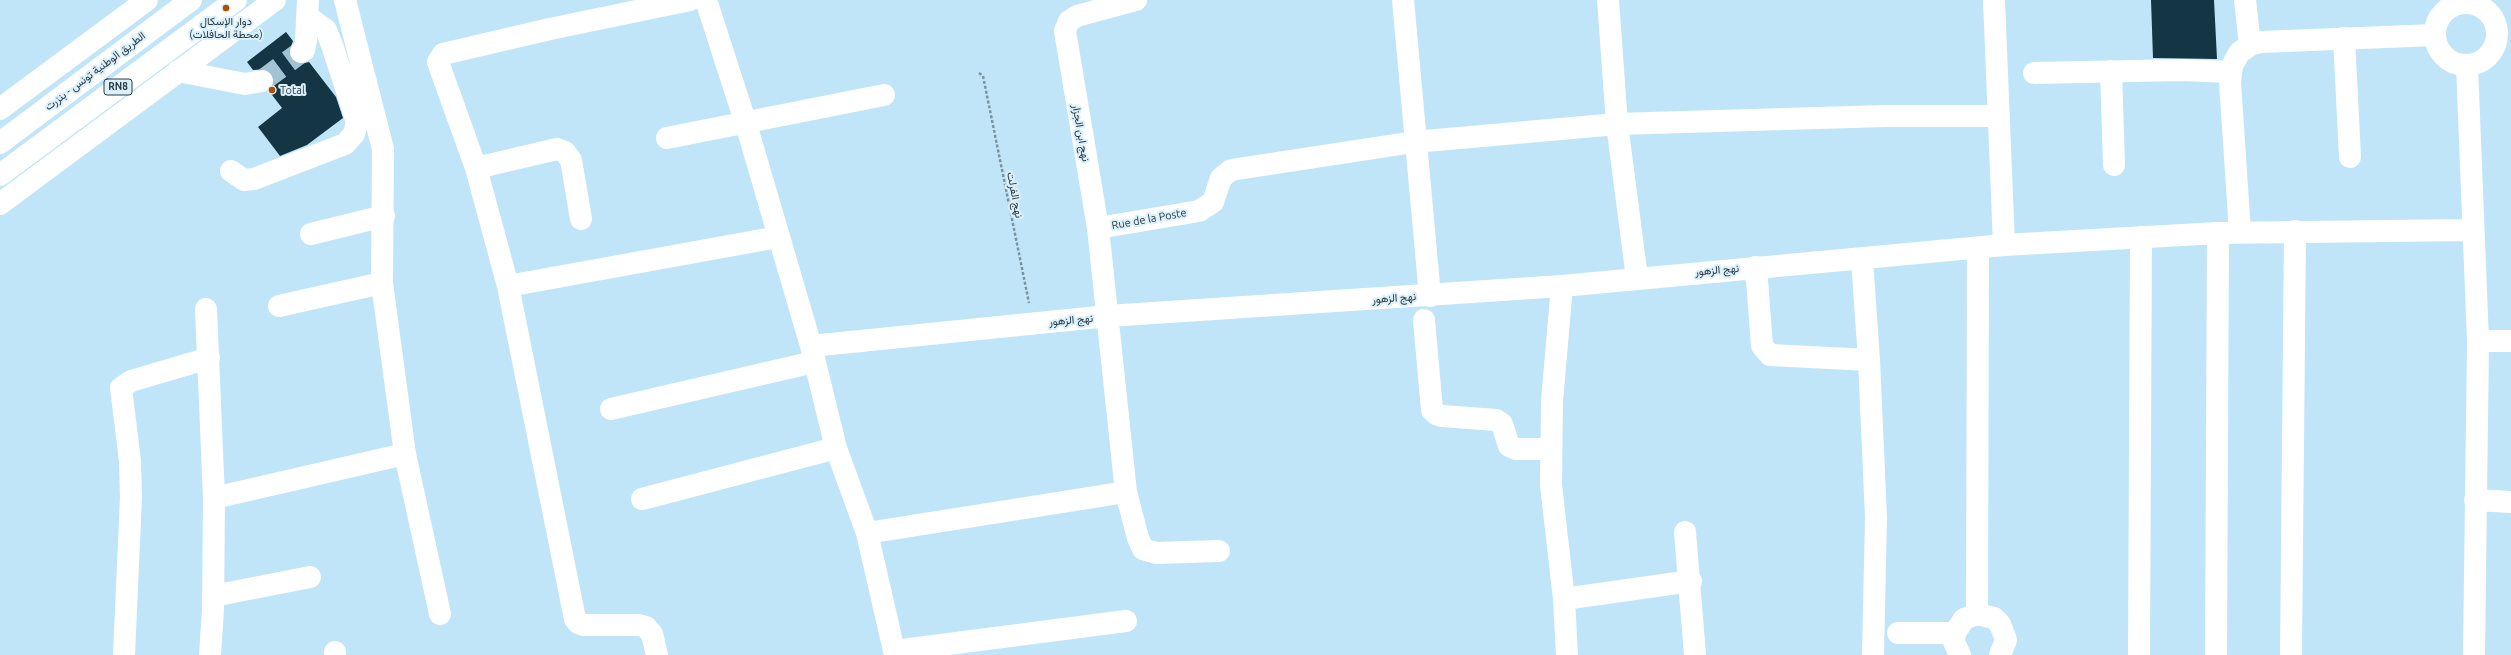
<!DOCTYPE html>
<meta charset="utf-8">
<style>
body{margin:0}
canvas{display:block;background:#c0e5f8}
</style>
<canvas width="2511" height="655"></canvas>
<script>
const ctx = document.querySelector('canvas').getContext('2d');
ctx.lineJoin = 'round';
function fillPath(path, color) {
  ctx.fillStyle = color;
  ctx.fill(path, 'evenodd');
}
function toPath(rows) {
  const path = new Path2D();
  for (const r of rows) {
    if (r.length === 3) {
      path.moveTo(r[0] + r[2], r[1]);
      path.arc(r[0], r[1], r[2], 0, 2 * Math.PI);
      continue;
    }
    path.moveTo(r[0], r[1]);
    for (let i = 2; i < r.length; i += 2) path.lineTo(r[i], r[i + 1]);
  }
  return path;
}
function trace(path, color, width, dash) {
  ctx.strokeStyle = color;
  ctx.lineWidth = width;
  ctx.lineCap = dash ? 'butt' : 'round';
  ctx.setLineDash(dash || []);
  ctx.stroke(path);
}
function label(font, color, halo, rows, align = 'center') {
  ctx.font = font + ' Ubuntu,Vazirmatn,sans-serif';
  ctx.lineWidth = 4;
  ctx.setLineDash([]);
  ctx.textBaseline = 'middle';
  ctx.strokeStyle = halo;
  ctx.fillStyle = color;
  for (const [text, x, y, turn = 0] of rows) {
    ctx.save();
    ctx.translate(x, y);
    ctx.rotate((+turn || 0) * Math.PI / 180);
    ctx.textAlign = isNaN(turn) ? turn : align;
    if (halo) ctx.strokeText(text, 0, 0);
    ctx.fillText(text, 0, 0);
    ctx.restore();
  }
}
fillPath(toPath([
 [2151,0,2214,0,2217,59,2153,58],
 [286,32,293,41,289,52,290,59,301,64,309,62,336,97,343,118,307,145,280,156,258,127,282,108,269,91,274,86,274,78,267,69,253,70,247,62]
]), '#143543');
trace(toPath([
 [262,81,301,52]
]), '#a2c3d3', 22, [22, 11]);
trace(toPath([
 [979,73,983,76,1029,303]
]), '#7993a0', 2.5, [3, 2]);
trace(toPath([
 [345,0,383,149,382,283,405,454,440,614],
 [706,0,746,124,811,346,836,448,867,533,895,655],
 [1136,0,1077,16,1069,21,1065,31,1098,228,1126,492,1138,538,1143,549,1156,553,1219,551],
 [1403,0,1430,296],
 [1608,0,1617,124,1637,278],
 [1994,0,2004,245],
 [2245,0,2250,45],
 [2466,34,31],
 [2344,38,2350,157],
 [301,52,304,50,306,40,308,0],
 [2467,65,2478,341,2474,655],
 [178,71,245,84,262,81],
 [2111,71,2114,165],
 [2034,73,2182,70,2231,72],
 [667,138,884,95],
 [476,168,557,149,565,152,571,160,581,219],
 [231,171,244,180,254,179,345,144,354,134,357,122,332,45,326,30,308,17],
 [1098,228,1199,211,1213,202,1221,178,1231,170,1414,142,1617,124,1885,116,1998,116],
 [2240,232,2230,82,2232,66,2239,53,2250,45,2261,42,2435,35],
 [311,234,384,216],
 [1862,259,1869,360,1876,517,1873,655],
 [1756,267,1762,346,1770,355,1869,360],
 [508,286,778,237],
 [1562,286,1552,401,1551,485,1564,599,1567,655],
 [279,306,382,283],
 [206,309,214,498,213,610,210,655],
 [1424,320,1432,410,1436,414,1442,416,1496,420,1502,424,1509,446,1516,449,1551,449],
 [2478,341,2511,341],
 [811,346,1108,316,1562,286,2004,245,2218,233,2472,230],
 [611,409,814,362],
 [214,498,405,454],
 [642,499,836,448],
 [2475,500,2511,502],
 [1685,532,1695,655],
 [867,533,1126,492],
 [213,596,310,577],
 [1564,599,1691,581],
 [1977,614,1978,249],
 [1898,633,1955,633],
 [895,651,1126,621],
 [335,652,335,655],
 [124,655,131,497,130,461,121,388,131,381,209,358],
 [657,655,652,634,646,627,639,625,584,625,578,623,575,619,508,286,476,168,438,62,443,54,550,29,690,0],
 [1960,655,1954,642,1955,633,1964,619,1977,614,1994,618,2000,624,2006,640,2000,655],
 [2139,655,2141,237],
 [2216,655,2218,233],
 [2291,655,2295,231]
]), '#fff', 22);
trace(toPath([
 [0,109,147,0],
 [0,204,275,0]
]), '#fff', 22);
trace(toPath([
 [0,143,191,0],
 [0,175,236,0]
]), '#fff', 22);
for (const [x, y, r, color] of [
 [226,8,4,"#ae5000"],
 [272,90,4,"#ae5000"]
]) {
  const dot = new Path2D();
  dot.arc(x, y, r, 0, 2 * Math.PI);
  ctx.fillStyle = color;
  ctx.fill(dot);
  trace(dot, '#daf0fb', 1.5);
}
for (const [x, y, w] of [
 [118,87,28]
]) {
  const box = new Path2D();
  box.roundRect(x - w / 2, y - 8, w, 16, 3);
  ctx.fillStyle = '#daf0fb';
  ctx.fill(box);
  trace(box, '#2c3a41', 1);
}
label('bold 10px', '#2c3a41', null, [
 ["RN8",118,87]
]);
label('11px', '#2c3a41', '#daf0fb', [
 ["دوار الإسكال",226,21],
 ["(محطة الحافلات)",226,34],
 ["Total",280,90,"left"]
]);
label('11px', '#2c3a41', '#daf0fb', [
 ["الطريق الوطنية تونس - بنزرت",95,71,-37],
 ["نهج ابن الجزار",1081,133,80],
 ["نهج الفرلت",1015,195,79],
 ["Rue de la Poste",1149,219,-10],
 ["نهج الزهور",1717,270,-5],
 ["نهج الزهور",1394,298,-4],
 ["نهج الزهور",1071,320,-5]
]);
</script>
